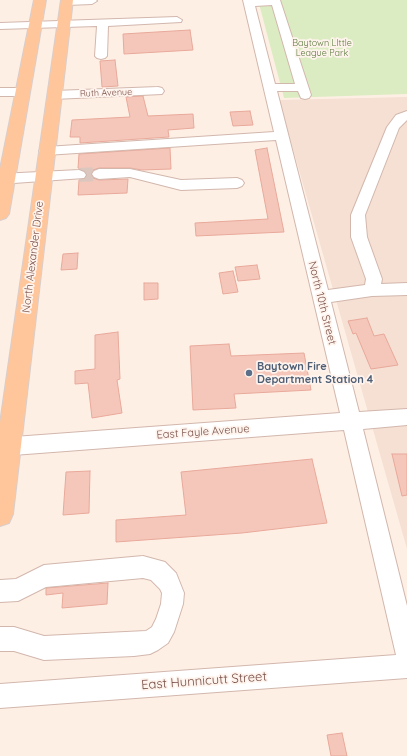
<!DOCTYPE html>
<style>
body{margin:0}
canvas{display:block;background:#feefe5}
</style>
<canvas width="407" height="756"></canvas>
<script>
const ctx = document.querySelector('canvas').getContext('2d');
ctx.lineJoin = 'round';
function fillPath(path, color) {
  ctx.fillStyle = color;
  ctx.fill(path, 'evenodd');
}
function toPath(rows) {
  const path = new Path2D();
  for (const r of rows) {
    path.moveTo(r[0], r[1]);
    for (let i = 2; i < r.length; i += 2) path.lineTo(r[i], r[i + 1]);
  }
  return path;
}
function trace(path, color, width, dash) {
  ctx.strokeStyle = color;
  ctx.lineWidth = width;
  ctx.lineCap = dash ? 'butt' : 'round';
  ctx.setLineDash(dash || []);
  ctx.stroke(path);
}
function label(font, color, halo, rows, align = 'center') {
  ctx.font = font + ' Quicksand,sans-serif';
  ctx.lineWidth = 3.5;
  ctx.setLineDash([]);
  ctx.textBaseline = 'middle';
  ctx.strokeStyle = halo;
  ctx.fillStyle = color;
  for (const [text, x, y, turn = 0] of rows) {
    ctx.save();
    ctx.translate(x, y);
    ctx.rotate((+turn || 0) * Math.PI / 180);
    ctx.textAlign = isNaN(turn) ? turn : align;
    if (halo) ctx.strokeText(text, 0, 0);
    ctx.fillText(text, 0, 0);
    ctx.restore();
  }
}
fillPath(toPath([
 [407,97,407,549,279,100]
]), '#f6dfd3');
fillPath(toPath([
 [258,0,407,0,407,94,284,98]
]), '#dcecc2');
const building = toPath([
 [190,30,193,50,124,54,123,34,190,30],
 [115,60,118,86,102,87,100,61,115,60],
 [143,96,148,116,193,114,194,128,168,130,169,137,80,143,80,137,70,137,72,120,130,117,126,97,143,96],
 [250,111,253,125,233,126,230,112,250,111],
 [170,148,171,169,142,170,130,168,99,168,93,170,91,173,93,178,99,180,128,179,127,193,78,195,79,180,84,180,87,176,85,171,78,168,79,154,170,148],
 [267,148,284,232,196,236,195,223,268,219,255,150,267,148],
 [78,253,77,269,61,270,63,254,78,253],
 [257,265,260,279,238,281,235,267,257,265],
 [233,271,238,292,223,294,219,273,233,271],
 [144,283,158,283,158,299,144,300,144,283],
 [367,318,374,336,384,334,398,365,371,369,356,333,353,334,348,321,367,318],
 [118,332,120,379,117,380,122,413,92,418,88,383,75,384,75,371,95,369,95,335,118,332],
 [229,344,231,356,304,353,311,390,234,394,236,408,193,410,190,346,229,344],
 [392,454,407,454,407,495,402,496,392,454],
 [312,459,327,523,242,533,116,542,116,520,186,515,181,472,312,459],
 [90,471,89,513,63,515,66,472,90,471],
 [108,583,107,604,62,608,63,593,46,595,46,588,108,583],
 [342,733,347,756,331,756,327,735,342,733]
]);
fillPath(building, '#f5c7bb');
trace(building, '#e8a99a', 1);
trace(toPath([
 [79,175,99,174]
]), '#dcc7be', 14, [14, 7]);
const minor = toPath([
 [63,0,96,0,97,1,92,4,67,5,63,4,62,2,63,0],
 [243,0,280,0,311,95,309,98,305,99,301,98,298,91,277,91,328,290,365,285,366,279,351,237,351,215,387,127,396,115,407,111,407,120,399,128,365,215,367,237,382,279,381,284,407,283,407,295,372,296,331,302,359,412,407,409,407,425,363,429,407,606,407,678,0,708,0,684,396,655,344,430,0,456,0,438,340,413,276,140,46,155,41,154,39,151,41,148,46,147,274,132,243,0],
 [272,5,295,84,275,84,255,6,272,5],
 [177,17,182,20,181,22,108,26,107,56,105,58,101,59,97,58,95,56,97,26,0,29,0,23,177,17],
 [158,87,162,88,164,91,162,94,54,99,50,98,48,95,50,92,54,91,158,87],
 [0,88,22,88,26,89,28,92,26,95,22,96,0,96,0,88],
 [99,169,130,169,181,180,237,178,242,180,244,183,242,186,237,188,181,190,130,177,99,179,94,177,92,174,94,171,99,169],
 [79,170,84,172,86,175,84,178,0,184,0,174,79,170],
 [143,556,165,562,176,573,184,593,183,604,174,632,168,643,158,650,150,654,134,656,44,660,14,651,0,651,0,627,14,627,44,636,146,631,152,627,156,619,161,604,162,593,160,589,151,580,143,578,46,587,18,601,0,602,0,580,16,579,44,565,143,556]
]);
const major = toPath([
 [34,0,46,0,9,214,6,218,0,220,0,169,34,0],
 [61,0,73,0,13,514,9,523,0,526,0,423,61,0]
]);
trace(minor, '#d2b7ad', 2);
trace(major, '#d9cecc', 2);
fillPath(minor, '#fff');
fillPath(major, '#ffc69b');
for (const [x, y, r, color] of [
 [249,373,4,"#5c6f8a"]
]) {
  const dot = new Path2D();
  dot.arc(x, y, r, 0, 2 * Math.PI);
  ctx.fillStyle = color;
  ctx.fill(dot);
  trace(dot, '#fff4ed', 1.5);
}
label('9px', '#5a793d', '#fff4ed', [
 ["Baytown LIttle",322,43],
 ["League Park",322,53]
]);
label('9px', '#785048', '#fff4ed', [
 ["Ruth Avenue",106,93,-2]
]);
label('11px', '#785048', '#fff4ed', [
 ["North Alexander Drive",33,257,-83],
 ["North 10th Street",322,303,76],
 ["East Fayle Avenue",203,432,-4]
]);
label('bold 11px', '#4e5e75', '#fff4ed', [
 ["Baytown Fire",257,367],
 ["Department Station 4",257,380]
], 'left');
label('13px', '#785048', '#fff4ed', [
 ["East Hunnicutt Street",204,681,-4]
]);
</script>
